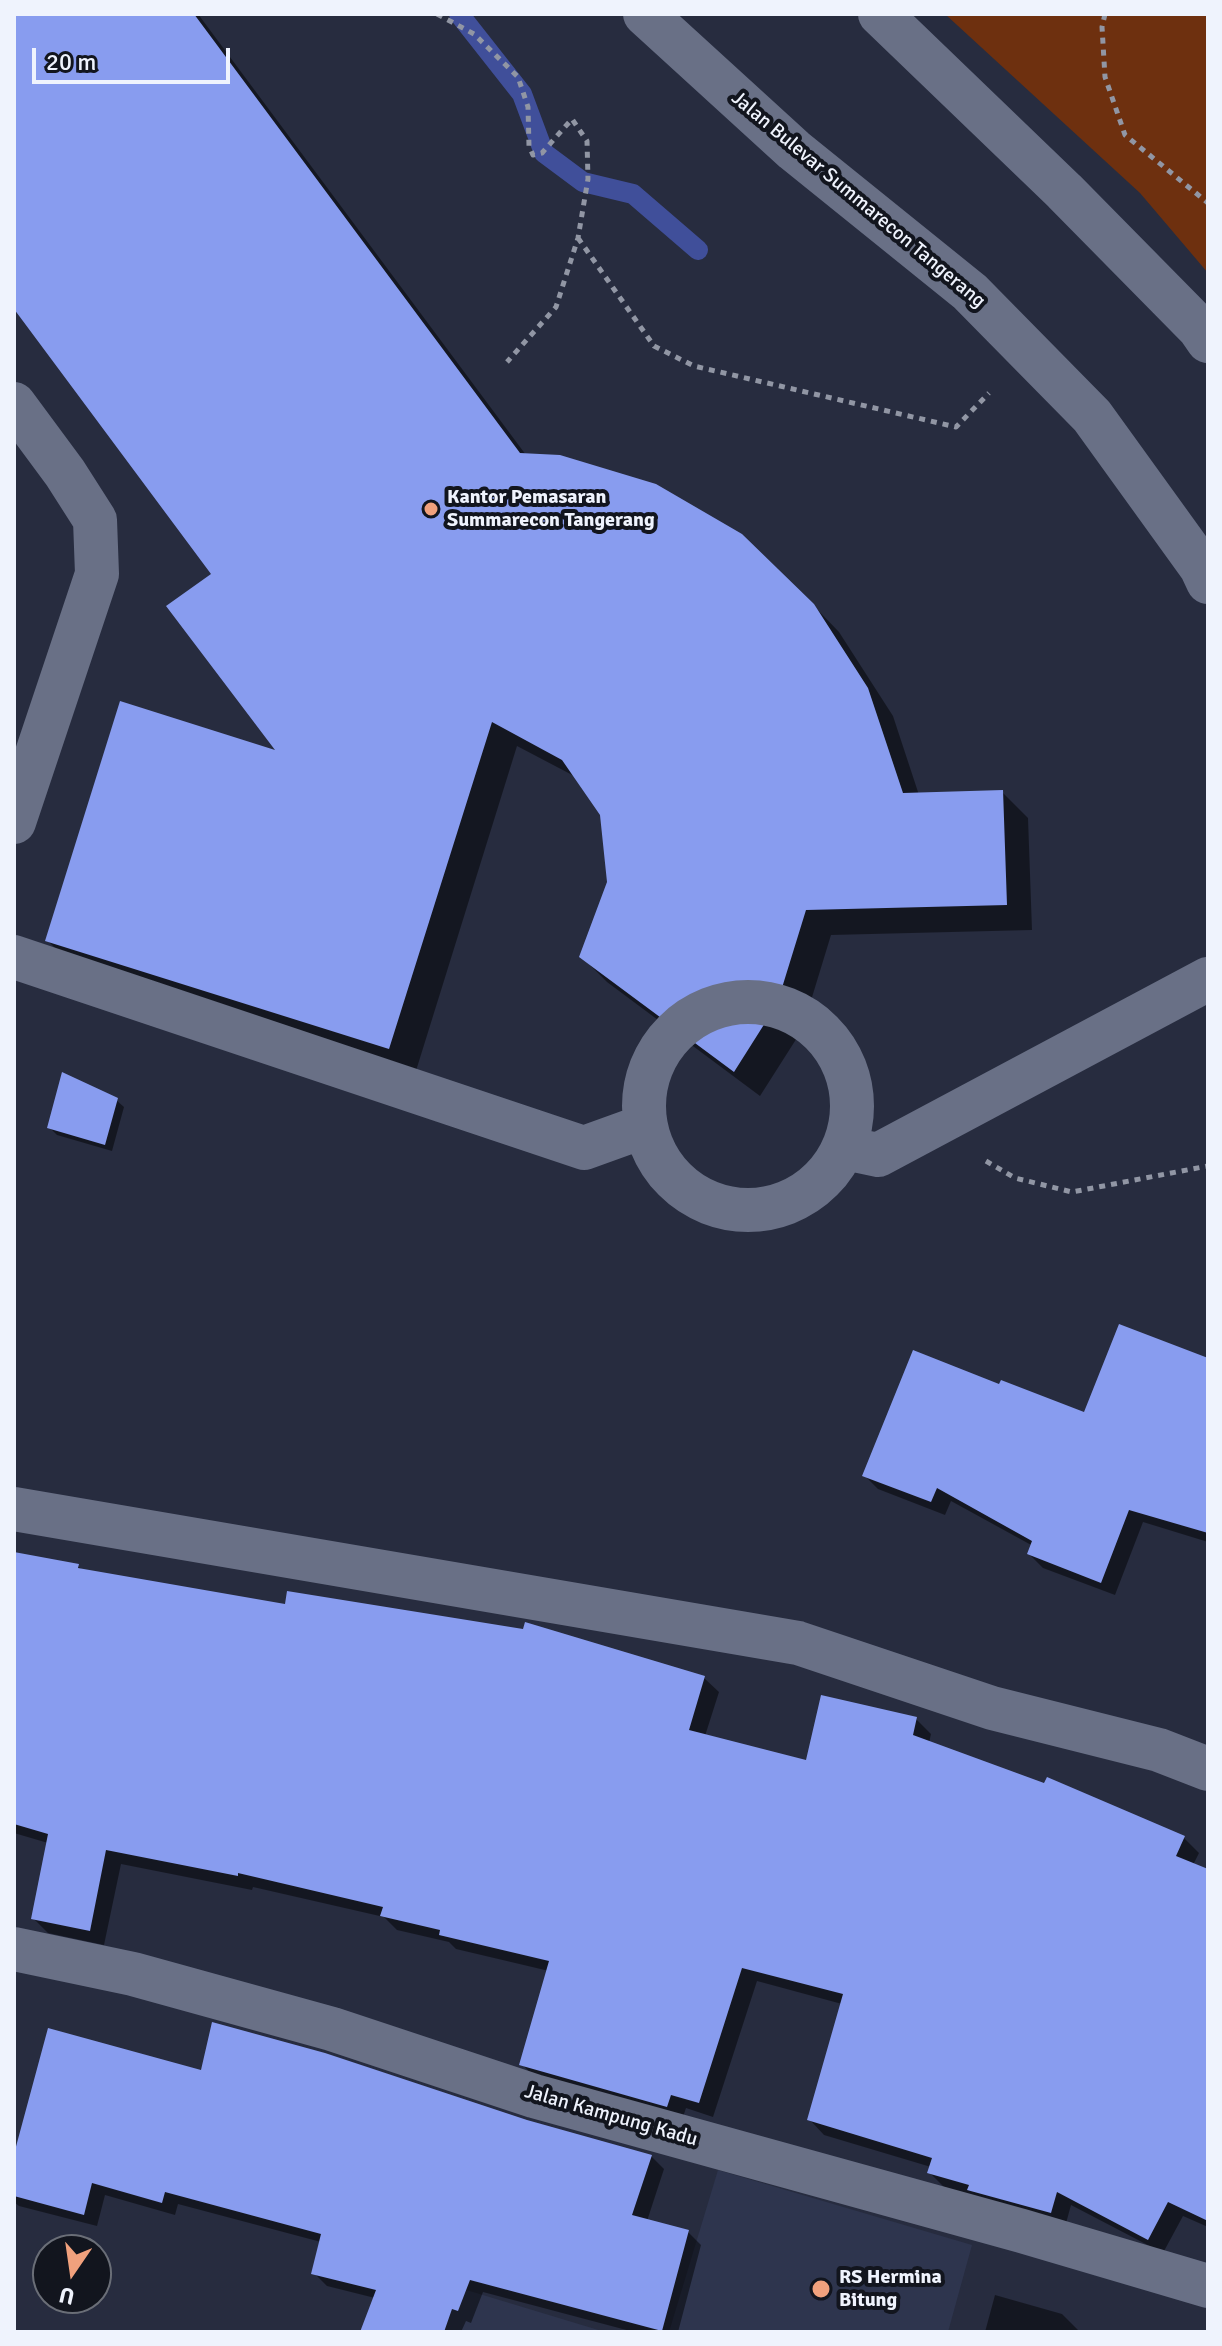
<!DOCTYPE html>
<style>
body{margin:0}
#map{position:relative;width:1222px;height:2346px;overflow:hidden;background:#272c3f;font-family:Signika,sans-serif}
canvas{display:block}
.frame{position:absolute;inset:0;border:16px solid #eff3fd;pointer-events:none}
.north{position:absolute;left:32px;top:2234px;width:80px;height:80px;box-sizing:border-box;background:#12151e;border:2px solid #6a6e77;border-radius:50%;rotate:193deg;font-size:22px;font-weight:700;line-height:32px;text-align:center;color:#eff3fd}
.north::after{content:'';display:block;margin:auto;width:28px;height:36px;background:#f1a17d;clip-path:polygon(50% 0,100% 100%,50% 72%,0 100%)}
.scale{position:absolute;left:32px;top:48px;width:198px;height:36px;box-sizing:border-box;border:4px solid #eff3fd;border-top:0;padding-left:10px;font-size:24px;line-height:28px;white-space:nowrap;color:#eff3fd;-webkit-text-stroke:6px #12151e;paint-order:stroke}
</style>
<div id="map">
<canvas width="1222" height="2346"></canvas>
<div class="frame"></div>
<div class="north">U</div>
<div class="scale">20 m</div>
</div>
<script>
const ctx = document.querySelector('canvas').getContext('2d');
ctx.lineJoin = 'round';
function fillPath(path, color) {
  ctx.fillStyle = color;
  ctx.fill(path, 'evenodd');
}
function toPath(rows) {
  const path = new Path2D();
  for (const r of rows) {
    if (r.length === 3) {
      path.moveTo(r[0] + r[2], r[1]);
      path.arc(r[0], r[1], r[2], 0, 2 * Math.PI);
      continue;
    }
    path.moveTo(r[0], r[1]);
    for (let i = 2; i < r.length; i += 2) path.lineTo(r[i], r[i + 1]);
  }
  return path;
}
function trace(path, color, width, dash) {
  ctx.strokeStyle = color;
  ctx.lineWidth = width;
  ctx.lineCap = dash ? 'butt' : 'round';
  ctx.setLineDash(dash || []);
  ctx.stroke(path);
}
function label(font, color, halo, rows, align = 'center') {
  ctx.font = font + ' Signika,sans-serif';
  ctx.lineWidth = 8;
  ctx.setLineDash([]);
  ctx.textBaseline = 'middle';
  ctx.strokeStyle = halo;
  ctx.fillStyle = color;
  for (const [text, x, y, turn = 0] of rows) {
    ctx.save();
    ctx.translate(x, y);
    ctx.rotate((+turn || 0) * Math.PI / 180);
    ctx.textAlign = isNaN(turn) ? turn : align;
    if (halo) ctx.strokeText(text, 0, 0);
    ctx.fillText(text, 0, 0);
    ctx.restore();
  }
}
fillPath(toPath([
 [718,2170,972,2245,948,2332,669,2332],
 [450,2285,605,2332,434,2332]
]), '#2e354e');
fillPath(toPath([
 [945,14,1208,14,1208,273,1140,193]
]), '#6e300f');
fillPath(toPath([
 [14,14,198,14,526,455,813,605,839,632,893,716,919,795,1002,792,1028,818,1032,930,831,935,802,1030,760,1096,607,982,582,957,609,883,602,815,576,777,517,746,415,1074,73,966,47,940,281,754,213,574,14,305],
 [116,1100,124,1107,112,1151,57,1135,49,1127],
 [1208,1361,1208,1542,1143,1522,1115,1595,1043,1568,1029,1554,1033,1546,951,1501,945,1515,878,1489,864,1475,1000,1387,1085,1414],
 [14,1554,78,1566,83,1571,704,1678,719,1692,705,1736,808,1763,916,1719,931,1734,929,1743,1184,1838,1199,1853,1193,1865,1208,1871,1208,2227,1183,2216,1163,2253,1071,2205,1065,2227,944,2187,929,2172,931,2167,824,2135,810,2120,842,2004,757,1981,713,2117,686,2108,682,2120,536,2079,522,2064,549,1971,456,1949,449,1942,397,1930,384,1917,253,1887,252,1890,121,1864,104,1945,48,1933,33,1918,48,1843,14,1833],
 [202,2073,527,2122,651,2156,664,2169,647,2221,688,2232,701,2245,678,2332,634,2332,483,2292,471,2323,466,2321,461,2332,362,2332,375,2298,327,2286,314,2273,321,2242,178,2204,175,2215,105,2195,97,2226,19,2206,14,2202,14,2162],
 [995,2295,1062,2314,1080,2332,985,2332]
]), '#0007');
trace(toPath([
 [459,14,522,94,544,153,583,182,633,194,698,250]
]), '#404f9a', 20);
fillPath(toPath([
 [14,14,194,14,520,453,560,455,656,484,742,534,814,604,868,688,903,793,1003,790,1007,905,806,910,777,1004,734,1072,579,957,607,882,600,815,562,760,492,722,389,1049,45,941,120,701,275,750,166,606,211,574,14,309],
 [62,1072,118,1098,105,1145,47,1128],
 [1119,1324,1208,1358,1208,1533,1129,1510,1101,1583,1027,1554,1032,1541,937,1488,931,1502,862,1476,913,1350,999,1384,1001,1380,1084,1412],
 [14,1552,79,1564,78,1568,285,1604,287,1591,523,1629,525,1622,705,1676,689,1730,806,1760,821,1695,917,1717,913,1735,1044,1783,1047,1777,1185,1836,1176,1856,1208,1869,1208,2221,1168,2202,1148,2240,1057,2192,1051,2213,967,2190,969,2185,927,2173,932,2158,807,2120,843,1994,742,1968,699,2103,671,2095,667,2107,519,2065,549,1961,439,1935,440,1930,380,1916,383,1907,238,1873,238,1876,106,1850,90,1931,31,1919,48,1834,14,1824],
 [212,2022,325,2053,527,2120,652,2155,632,2215,689,2230,662,2331,470,2280,458,2311,452,2309,444,2332,360,2332,376,2290,311,2274,321,2234,165,2192,162,2203,92,2183,84,2215,14,2196,14,2154,48,2028,201,2070]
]), '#889cef');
trace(toPath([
 [437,14,474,34,518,77,528,107,529,146,533,155,542,153,572,119,587,141,588,179,578,238,556,307,507,362],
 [1105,14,1102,27,1105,77,1125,135,1208,203],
 [578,238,654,346,694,366,956,427,989,393],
 [986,1161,1015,1178,1072,1192,1208,1166]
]), '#9196a4', 5, [6, 6]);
trace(toPath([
 [645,14,794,150,970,292,1092,416,1201,567,1208,582],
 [880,14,1064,191,1199,328,1208,341],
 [14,404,65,473,95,520,97,574,14,822],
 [14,957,584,1148,645,1126],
 [748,1106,104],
 [845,1148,878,1155,1208,979],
 [14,1509,798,1643,992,1708,1159,1750,1208,1769],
 [14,1949,133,1974,332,2029,534,2096,1022,2231,1208,2286]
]), '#697086', 44);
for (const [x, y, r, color] of [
 [431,509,8,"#f1a17d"],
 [821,2289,10,"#f1a17d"]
]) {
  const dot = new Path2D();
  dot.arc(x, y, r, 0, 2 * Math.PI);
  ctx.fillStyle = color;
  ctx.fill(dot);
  trace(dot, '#12151e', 3);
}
label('20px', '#eff3fd', '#12151e', [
 ["Jalan Bulevar Summarecon Tangerang",858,200,40],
 ["Jalan Kampung Kadu",611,2116,16]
]);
label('bold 20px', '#eff3fd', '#12151e', [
 ["Kantor Pemasaran",447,498],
 ["Summarecon Tangerang",447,521],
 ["RS Hermina",839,2278],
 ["Bitung",839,2301]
], 'left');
</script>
